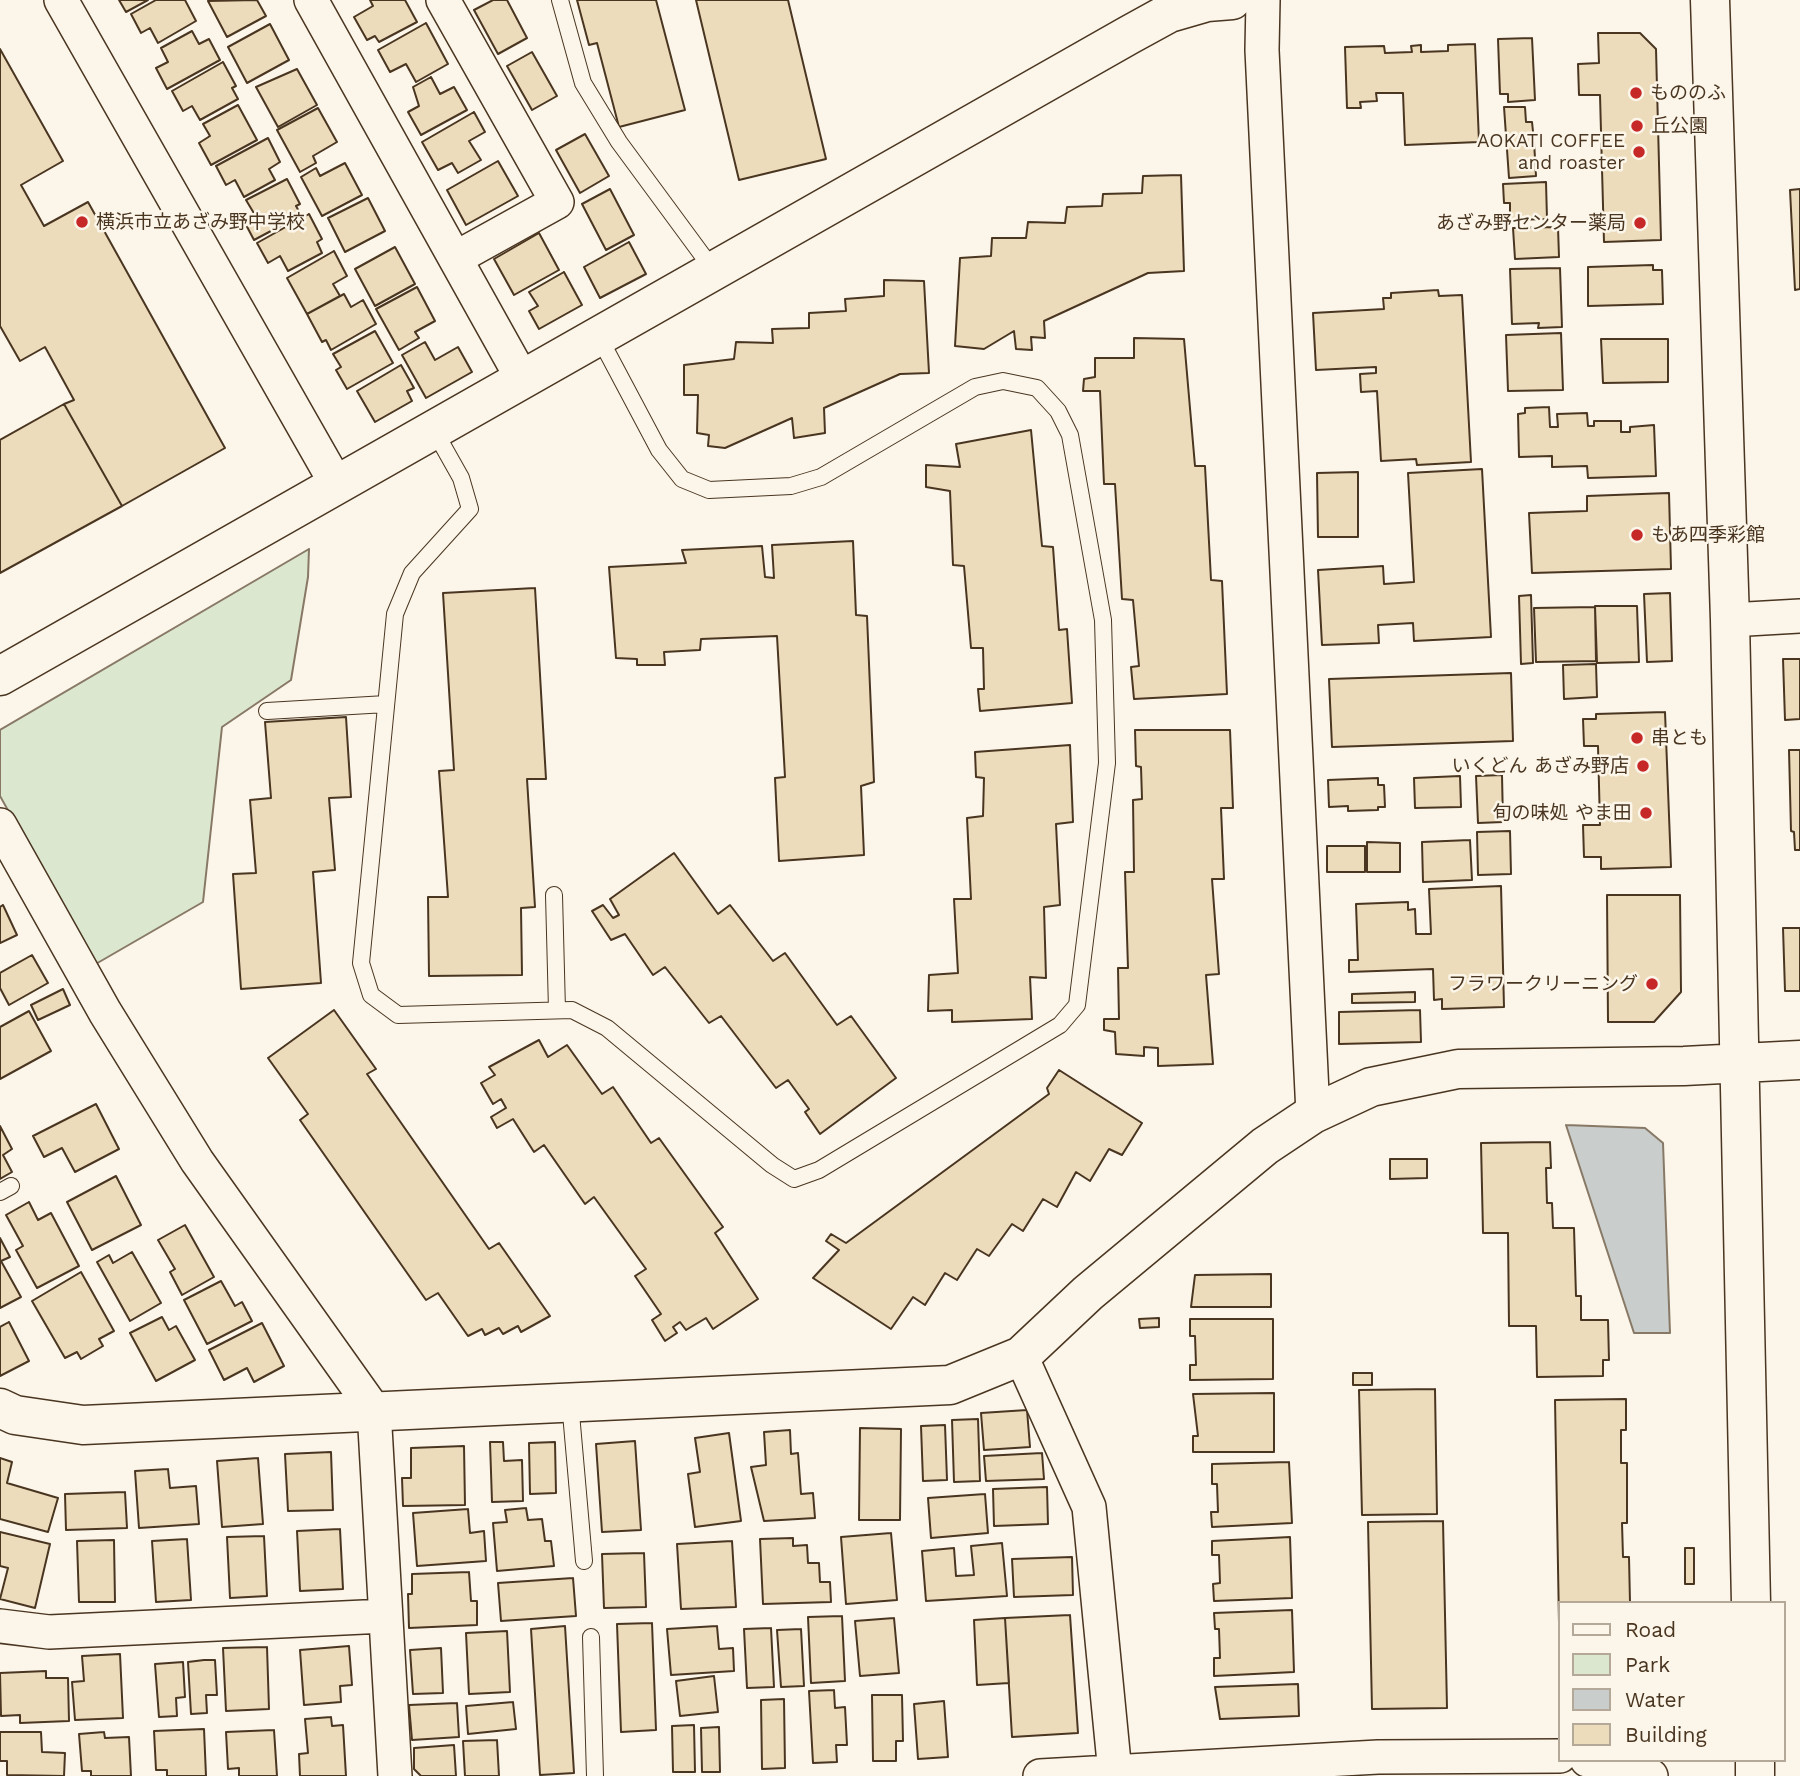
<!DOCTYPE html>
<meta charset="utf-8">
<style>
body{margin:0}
#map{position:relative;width:1800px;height:1776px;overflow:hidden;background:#fbf6e9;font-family:"Work Sans",sans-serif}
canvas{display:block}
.legend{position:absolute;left:1558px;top:1601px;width:228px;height:161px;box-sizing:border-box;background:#fbf6e9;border:2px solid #b4a999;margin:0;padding:9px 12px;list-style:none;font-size:21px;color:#4a3520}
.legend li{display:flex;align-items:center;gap:14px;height:35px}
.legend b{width:35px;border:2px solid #b4a999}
</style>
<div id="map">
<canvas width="1800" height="1776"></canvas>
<ul class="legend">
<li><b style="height:9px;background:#fbf6e9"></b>Road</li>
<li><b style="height:19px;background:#dce7d0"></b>Park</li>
<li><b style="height:19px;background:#c9cecd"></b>Water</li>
<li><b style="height:19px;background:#ecdcbc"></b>Building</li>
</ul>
</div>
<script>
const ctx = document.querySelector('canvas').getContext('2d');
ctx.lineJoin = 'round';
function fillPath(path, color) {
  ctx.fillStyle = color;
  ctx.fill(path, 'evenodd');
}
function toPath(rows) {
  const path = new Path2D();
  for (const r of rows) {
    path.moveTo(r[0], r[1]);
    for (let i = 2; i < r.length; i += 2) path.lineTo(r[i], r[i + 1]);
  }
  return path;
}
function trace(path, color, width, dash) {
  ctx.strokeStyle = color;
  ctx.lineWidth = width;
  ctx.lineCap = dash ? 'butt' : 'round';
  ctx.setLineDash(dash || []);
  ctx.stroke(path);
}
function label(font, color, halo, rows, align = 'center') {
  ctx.font = font + ' "Work Sans","Noto Sans JP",sans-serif';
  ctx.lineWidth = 5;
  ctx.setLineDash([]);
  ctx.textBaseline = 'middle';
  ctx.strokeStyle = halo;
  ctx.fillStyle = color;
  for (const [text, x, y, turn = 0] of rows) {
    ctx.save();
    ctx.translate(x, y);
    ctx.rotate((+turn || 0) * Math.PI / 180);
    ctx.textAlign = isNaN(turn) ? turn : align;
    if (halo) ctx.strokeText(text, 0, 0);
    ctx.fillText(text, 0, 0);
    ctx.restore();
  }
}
const green = toPath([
 [309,549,308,577,291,680,222,727,203,902,94,965,0,796,0,730,309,549]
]);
fillPath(green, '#dce7d0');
trace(green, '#887966', 2);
const water = toPath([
 [1566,1125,1645,1128,1663,1143,1670,1333,1634,1333,1566,1125]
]);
fillPath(water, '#c9cecd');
trace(water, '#887966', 2);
const building = toPath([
 [119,0,148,0,126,12,119,0],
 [156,0,185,0,196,21,158,43,150,28,141,33,131,14,156,0],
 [257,0,266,16,227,37,208,1,257,0],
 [370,0,405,0,417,22,379,42,375,36,367,40,354,17,373,6,370,0],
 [493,0,507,0,527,38,498,54,474,10,493,0],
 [577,0,656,0,685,110,619,127,597,43,589,45,577,0],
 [696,0,788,0,826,159,739,180,696,0],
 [426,23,448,64,416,82,406,64,390,72,378,50,426,23],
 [270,24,289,60,247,83,228,47,270,24],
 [192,31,199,44,209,39,220,60,167,89,156,68,168,62,161,48,192,31],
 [1598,33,1640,33,1656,49,1661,240,1604,242,1600,95,1579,95,1578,64,1599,63,1598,33],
 [1532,38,1535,100,1508,102,1508,94,1500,94,1498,39,1532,38],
 [1475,44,1479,142,1405,145,1403,93,1376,93,1377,101,1360,102,1361,108,1347,108,1345,47,1384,46,1385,53,1412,52,1411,46,1421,45,1421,52,1448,51,1448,45,1475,44],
 [0,49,63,161,21,185,44,226,88,202,225,448,122,506,64,404,74,400,45,347,20,361,0,326,0,49],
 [532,52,557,96,532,110,507,66,532,52],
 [223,62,236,86,232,88,238,99,200,120,192,106,183,111,172,91,223,62],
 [297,69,317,105,278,127,256,87,297,69],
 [431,77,440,94,454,87,467,110,421,135,408,112,419,106,413,87,431,77],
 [238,105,257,140,211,165,199,143,210,136,203,124,238,105],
 [1504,107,1525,107,1526,122,1532,122,1534,141,1536,176,1509,178,1504,107],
 [318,108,337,142,313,156,316,163,300,172,277,130,318,108],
 [474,112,485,132,469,141,481,160,458,173,452,163,438,170,422,142,474,112],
 [585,134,609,176,580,193,556,150,585,134],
 [268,138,280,162,269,169,275,180,244,197,235,180,226,185,216,166,268,138],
 [498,161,518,196,466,225,447,190,498,161],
 [345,163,362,195,322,216,301,177,316,168,320,176,345,163],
 [1181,175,1184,271,1148,273,1044,321,1045,338,1031,337,1032,350,1016,349,1014,331,984,349,955,346,960,258,991,256,992,238,1026,238,1028,222,1065,223,1067,207,1102,206,1103,194,1142,193,1143,176,1181,175],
 [287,179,300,204,296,206,301,215,254,240,244,221,255,215,246,200,287,179],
 [1546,182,1547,219,1510,220,1510,203,1504,203,1503,184,1546,182],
 [610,189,634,235,606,250,582,204,610,189],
 [1800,189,1800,289,1795,290,1790,190,1800,189],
 [368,198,385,231,345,252,328,218,368,198],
 [309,214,322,239,317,242,322,253,288,271,280,256,268,263,257,243,309,214],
 [1558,227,1559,257,1515,259,1513,228,1558,227],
 [539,233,559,270,514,295,494,259,539,233],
 [629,242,646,274,600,298,584,267,629,242],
 [395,247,415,284,375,306,355,269,395,247],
 [334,251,347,276,333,284,340,296,307,314,287,278,334,251],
 [1653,265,1653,270,1662,270,1663,304,1588,306,1588,267,1653,265],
 [1560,268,1562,327,1538,328,1539,323,1512,324,1510,269,1560,268],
 [564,272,582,305,539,329,529,311,538,306,529,292,564,272],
 [884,280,924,281,929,373,900,374,824,408,825,433,794,438,792,418,725,448,708,446,709,435,697,433,698,395,684,395,684,365,734,359,736,342,773,343,772,329,809,328,809,313,846,311,845,299,884,296,884,280],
 [417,287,435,321,415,332,419,338,399,350,376,309,417,287],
 [1438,290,1439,296,1462,295,1471,462,1417,465,1416,459,1381,461,1377,391,1361,392,1360,374,1376,373,1376,367,1316,370,1313,313,1384,309,1383,298,1391,298,1391,293,1438,290],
 [344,294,351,307,363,300,376,324,331,350,326,340,322,342,307,314,344,294],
 [375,331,393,363,347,389,336,370,341,367,333,354,375,331],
 [1561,333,1563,390,1508,391,1506,335,1561,333],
 [1134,338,1184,339,1195,466,1205,466,1211,580,1222,581,1227,694,1134,699,1131,667,1139,666,1133,600,1122,599,1115,484,1104,484,1100,391,1083,391,1084,379,1095,377,1095,358,1134,358,1134,338],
 [1601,339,1668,339,1668,382,1603,383,1601,339],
 [425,342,435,360,458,347,472,372,426,398,402,355,425,342],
 [401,365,414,388,407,391,412,401,375,422,357,391,401,365],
 [64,404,122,506,0,573,0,440,64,404],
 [1549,407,1550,427,1558,427,1557,414,1587,413,1588,426,1594,426,1594,421,1621,421,1621,432,1630,432,1630,427,1654,425,1656,476,1588,478,1587,466,1552,467,1552,456,1519,457,1518,414,1525,413,1525,408,1549,407],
 [1031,430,1042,546,1053,547,1059,630,1067,629,1072,703,980,711,978,689,984,689,983,648,971,648,964,566,953,565,950,491,926,487,926,465,960,467,956,444,1031,430],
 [1482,469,1491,637,1414,641,1413,623,1378,625,1379,643,1322,645,1318,570,1383,566,1384,584,1414,582,1408,473,1482,469],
 [1358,472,1358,537,1318,537,1317,473,1358,472],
 [1669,493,1671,569,1532,573,1529,513,1587,511,1587,496,1669,493],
 [853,541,856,615,867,616,874,782,861,786,864,855,779,861,775,778,785,777,777,636,701,639,700,650,664,652,665,665,637,665,637,659,616,658,609,567,686,563,682,550,762,546,765,577,774,578,772,545,853,541],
 [535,588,546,779,527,779,535,907,521,908,522,975,429,976,428,897,448,897,439,771,454,770,443,593,535,588],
 [1670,593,1672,661,1647,662,1644,594,1670,593],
 [1531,595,1533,663,1521,664,1519,596,1531,595],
 [1595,606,1637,606,1639,662,1597,663,1595,606],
 [1595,607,1596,661,1536,662,1534,608,1595,607],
 [1783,659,1800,659,1800,719,1785,720,1783,659],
 [1596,664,1597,697,1564,699,1563,665,1596,664],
 [1511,673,1513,741,1332,747,1329,679,1511,673],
 [1665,712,1671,867,1601,869,1601,857,1584,857,1583,825,1600,825,1598,746,1584,746,1583,719,1596,719,1596,714,1665,712],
 [346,717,351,797,329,798,335,870,313,872,321,983,241,989,233,874,256,873,250,800,271,798,265,722,346,717],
 [1135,730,1230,730,1233,808,1221,808,1224,879,1212,879,1219,974,1206,975,1213,1064,1158,1066,1158,1048,1144,1047,1144,1056,1116,1054,1115,1032,1104,1030,1104,1019,1119,1019,1118,968,1128,968,1125,872,1134,872,1133,800,1142,799,1141,767,1136,766,1135,730],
 [1070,745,1073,822,1056,824,1060,905,1044,907,1046,978,1030,977,1032,1019,952,1022,952,1010,928,1011,929,975,958,973,954,899,971,899,967,818,983,816,984,778,976,777,975,752,1070,745],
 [1789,750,1800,750,1800,850,1795,850,1794,832,1791,831,1789,750],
 [1502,775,1503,822,1478,823,1476,776,1502,775],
 [1460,776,1461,807,1415,808,1414,778,1460,776],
 [1378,778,1378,785,1384,785,1385,807,1378,807,1378,810,1348,811,1348,806,1329,807,1328,780,1378,778],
 [1510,831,1511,874,1478,875,1477,832,1510,831],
 [1470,840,1472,880,1423,882,1422,842,1470,840],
 [1367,842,1400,843,1400,872,1367,872,1367,842],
 [1327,846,1365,846,1365,872,1327,872,1327,846],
 [674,853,718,914,730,905,773,961,785,953,837,1025,851,1016,896,1078,820,1134,805,1112,809,1109,788,1080,776,1088,721,1016,709,1023,665,967,653,975,625,934,611,940,592,911,603,905,613,918,619,915,610,899,674,853],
 [1501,886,1504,1007,1442,1009,1442,999,1434,1000,1433,969,1349,972,1349,960,1358,960,1356,904,1408,902,1408,910,1415,909,1416,934,1431,934,1429,889,1501,886],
 [1607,895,1680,895,1681,992,1654,1022,1608,1022,1607,895],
 [3,905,17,935,0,943,0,907,3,905],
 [1783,928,1800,928,1800,991,1785,991,1783,928],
 [32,955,48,983,9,1005,0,988,0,973,32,955],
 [63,989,70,1005,38,1020,31,1005,63,989],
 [1415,992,1415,1002,1352,1003,1352,994,1415,992],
 [334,1010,376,1069,367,1074,489,1249,499,1243,550,1316,521,1332,518,1326,503,1334,499,1328,485,1335,482,1329,468,1336,438,1293,426,1300,300,1120,308,1114,268,1058,334,1010],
 [1420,1010,1421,1042,1339,1044,1339,1012,1420,1010],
 [29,1011,51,1051,0,1079,0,1027,29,1011],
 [539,1040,548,1057,567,1045,602,1094,613,1087,651,1143,659,1138,723,1227,715,1233,758,1299,713,1329,706,1318,686,1330,680,1322,673,1327,677,1333,665,1341,652,1320,661,1314,635,1276,646,1269,594,1197,585,1204,544,1145,534,1152,513,1119,497,1128,491,1117,506,1108,501,1099,493,1104,481,1083,495,1075,489,1067,539,1040],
 [1059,1070,1142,1123,1122,1155,1109,1149,1090,1181,1076,1172,1057,1207,1043,1199,1023,1231,1012,1224,989,1256,977,1249,957,1280,945,1273,925,1305,913,1297,891,1329,813,1278,839,1250,826,1241,831,1234,846,1243,1049,1094,1047,1088,1059,1070],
 [96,1104,119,1149,75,1172,62,1148,44,1157,33,1136,96,1104],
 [0,1126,12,1149,3,1155,12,1172,0,1179,0,1126],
 [1550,1142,1551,1168,1546,1168,1547,1203,1552,1203,1553,1228,1574,1228,1576,1296,1581,1296,1581,1320,1608,1320,1609,1360,1603,1360,1603,1376,1537,1377,1536,1326,1509,1326,1508,1233,1483,1233,1481,1143,1550,1142],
 [1390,1159,1427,1159,1427,1178,1390,1179,1390,1159],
 [116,1176,141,1225,92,1250,67,1202,116,1176],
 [29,1202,38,1220,51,1213,79,1266,37,1288,16,1250,23,1246,6,1215,29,1202],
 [185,1225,214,1277,182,1295,170,1272,175,1269,158,1240,185,1225],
 [0,1238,10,1257,1,1261,21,1297,0,1308,0,1238],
 [132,1252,161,1303,130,1321,97,1262,109,1255,113,1263,132,1252],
 [81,1272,114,1331,99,1339,103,1346,81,1359,77,1352,65,1358,32,1301,81,1272],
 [1271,1274,1271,1307,1191,1307,1195,1275,1271,1274],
 [221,1281,235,1306,242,1302,252,1321,207,1344,184,1300,221,1281],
 [162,1317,169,1330,176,1326,195,1360,156,1381,130,1333,162,1317],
 [1159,1318,1159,1327,1140,1328,1139,1319,1159,1318],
 [1190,1319,1273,1319,1273,1379,1190,1380,1190,1365,1196,1365,1195,1336,1190,1336,1190,1319],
 [9,1322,29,1361,0,1376,0,1327,9,1322],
 [262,1323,284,1366,254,1382,247,1368,224,1380,209,1350,262,1323],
 [1353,1373,1372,1373,1372,1385,1353,1385,1353,1373],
 [1435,1389,1437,1514,1362,1515,1359,1390,1435,1389],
 [1274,1393,1274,1452,1193,1452,1193,1436,1198,1436,1193,1394,1274,1393],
 [1626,1399,1626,1430,1621,1430,1621,1463,1627,1463,1627,1523,1622,1523,1623,1557,1629,1557,1630,1603,1560,1603,1560,1678,1555,1400,1626,1399],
 [1027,1410,1030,1447,984,1450,981,1413,1027,1410],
 [978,1419,980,1481,954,1482,952,1420,978,1419],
 [945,1425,947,1480,923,1481,921,1426,945,1425],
 [860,1428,901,1429,900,1520,859,1520,860,1428],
 [790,1430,791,1454,798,1453,801,1494,813,1493,815,1518,764,1521,751,1467,766,1465,764,1432,790,1430],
 [729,1433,741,1521,695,1527,688,1474,700,1472,695,1438,729,1433],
 [635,1441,641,1530,602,1532,596,1444,635,1441],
 [490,1442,503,1442,504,1461,522,1460,523,1501,492,1502,490,1442],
 [555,1442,556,1493,530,1494,529,1443,555,1442],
 [464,1446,465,1505,403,1506,402,1478,411,1478,411,1448,464,1446],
 [331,1452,333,1510,288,1511,285,1454,331,1452],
 [1042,1453,1044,1479,986,1481,984,1456,1042,1453],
 [0,1458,12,1462,7,1483,58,1498,48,1532,0,1519,0,1458],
 [258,1458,263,1524,222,1527,217,1461,258,1458],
 [1289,1462,1292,1523,1212,1527,1211,1512,1218,1512,1217,1484,1212,1484,1212,1464,1289,1462],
 [168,1469,170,1488,196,1486,199,1524,139,1528,135,1471,168,1469],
 [1047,1487,1048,1524,994,1526,993,1489,1047,1487],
 [125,1492,127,1528,66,1530,65,1494,125,1492],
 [985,1494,988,1533,931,1538,928,1498,985,1494],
 [526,1508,528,1520,542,1519,545,1541,551,1541,554,1566,497,1571,493,1523,507,1522,505,1510,526,1508],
 [468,1509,470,1533,484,1531,486,1561,417,1566,413,1513,468,1509],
 [1443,1521,1447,1708,1372,1709,1368,1522,1443,1521],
 [340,1529,343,1589,300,1591,297,1531,340,1529],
 [0,1532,50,1544,35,1608,0,1599,8,1568,0,1566,0,1532],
 [891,1533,897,1600,846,1604,841,1537,891,1533],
 [264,1536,267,1596,230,1598,227,1537,264,1536],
 [1290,1537,1292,1598,1214,1601,1213,1584,1220,1583,1219,1555,1212,1555,1212,1541,1290,1537],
 [793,1538,793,1546,807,1545,808,1563,819,1563,820,1582,830,1582,831,1602,763,1604,760,1539,793,1538],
 [187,1539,191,1600,156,1602,152,1541,187,1539],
 [114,1540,115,1602,79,1602,77,1541,114,1540],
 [732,1541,736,1607,681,1609,677,1544,732,1541],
 [1002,1543,1007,1596,926,1601,922,1551,954,1548,956,1576,974,1575,971,1546,1002,1543],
 [1685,1548,1694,1548,1694,1584,1685,1584,1685,1548],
 [644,1553,646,1607,604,1608,602,1554,644,1553],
 [1072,1557,1073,1595,1014,1597,1012,1559,1072,1557],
 [469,1572,471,1601,477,1601,477,1625,409,1628,408,1594,412,1594,412,1574,469,1572],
 [573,1578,576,1616,501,1621,498,1583,573,1578],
 [1292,1610,1294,1672,1214,1676,1214,1658,1220,1658,1219,1629,1215,1629,1214,1613,1292,1610],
 [1070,1615,1078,1733,1012,1737,1005,1618,1070,1615],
 [842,1616,845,1681,811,1683,808,1617,842,1616],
 [894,1618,899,1673,860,1676,855,1621,894,1618],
 [1005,1618,1009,1683,977,1685,974,1620,1005,1618],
 [652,1623,656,1730,621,1732,617,1624,652,1623],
 [565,1626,574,1773,540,1775,531,1629,565,1626],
 [717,1626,719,1649,733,1648,734,1671,671,1675,667,1629,717,1626],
 [771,1628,774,1687,747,1688,744,1629,771,1628],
 [801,1629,804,1686,781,1687,777,1630,801,1629],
 [507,1631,510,1692,469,1694,466,1633,507,1631],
 [349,1646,352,1685,340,1686,341,1702,304,1705,300,1650,349,1646],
 [267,1647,269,1709,226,1711,223,1648,267,1647],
 [441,1648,443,1693,413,1694,410,1650,441,1648],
 [120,1654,123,1718,75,1720,72,1682,84,1681,82,1656,120,1654],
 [204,1660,215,1660,217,1695,206,1695,207,1713,191,1714,188,1662,204,1660],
 [183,1662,185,1697,176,1698,177,1716,159,1717,155,1664,183,1662],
 [46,1671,46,1678,68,1678,69,1721,20,1723,20,1715,1,1716,0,1673,46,1671],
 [714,1676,718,1712,680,1716,676,1681,714,1676],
 [1298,1684,1299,1716,1220,1719,1215,1687,1298,1684],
 [834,1690,835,1708,845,1707,847,1745,836,1745,837,1762,813,1763,809,1691,834,1690],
 [872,1695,902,1695,903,1741,896,1741,896,1761,873,1761,872,1695],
 [784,1699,785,1768,762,1769,761,1700,784,1699],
 [944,1701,948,1757,918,1759,914,1704,944,1701],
 [513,1702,516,1729,468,1734,466,1706,513,1702],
 [457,1703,459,1737,412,1740,409,1705,457,1703],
 [331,1717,332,1726,343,1725,346,1776,300,1776,299,1754,308,1753,305,1719,331,1717],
 [694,1725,695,1772,673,1772,672,1726,694,1725],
 [719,1727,720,1772,702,1772,701,1728,719,1727],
 [204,1729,206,1776,167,1776,167,1770,156,1770,154,1731,204,1729],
 [274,1730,277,1776,239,1776,239,1768,228,1769,226,1732,274,1730],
 [0,1732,41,1732,42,1752,65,1753,64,1776,7,1775,7,1761,0,1761,0,1732],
 [104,1732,105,1738,129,1737,131,1776,91,1776,91,1771,82,1771,79,1734,104,1732],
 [497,1740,499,1776,465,1776,463,1741,497,1740],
 [454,1745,456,1776,421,1776,414,1769,414,1748,454,1745]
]);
fillPath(building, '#ecdcbc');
trace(building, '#4a3520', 2);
const lane = toPath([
 [560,0,583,83,619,142,714,271],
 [434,430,461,478,470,509,412,573,395,614,361,963,371,995,398,1015,572,1010,607,1028,772,1165,794,1179,819,1170,1060,1025,1077,1005,1107,763,1103,620,1070,435,1058,411,1037,388,1003,381,975,387,821,477,791,486,709,490,682,479,659,450,599,337],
 [267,711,386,704],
 [554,895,557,1010],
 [0,1192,11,1186],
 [570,1402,584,1561],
 [591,1637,595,1776]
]);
const street = toPath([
 [61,0,337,485],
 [311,0,523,380],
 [443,0,557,202,456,258],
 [1263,0,1262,50,1313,1114],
 [1730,620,1800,616],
 [0,825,105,1012,197,1161,374,1410,395,1776],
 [1021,1356,1089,1507,1115,1773],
 [0,1626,49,1632,385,1616],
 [1587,1760,1651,1776],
 [1040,1776,1378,1757,1560,1756]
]);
const secondary = toPath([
 [1710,0,1730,620,1751,1603],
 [0,676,1129,35,1169,13,1207,2,1232,0],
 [0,1408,15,1415,83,1425,950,1385,1021,1356,1088,1293,1265,1146,1313,1114,1371,1087,1458,1069,1684,1066,1800,1060],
 [1755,1760,1755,1776]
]);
trace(lane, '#4a3520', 18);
trace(street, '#4a3520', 36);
trace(secondary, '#4a3520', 41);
trace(lane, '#fbf6e9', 16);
trace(street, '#fbf6e9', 33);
trace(secondary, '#fbf6e9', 38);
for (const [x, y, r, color] of [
 [1636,93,7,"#c62828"],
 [1637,126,7,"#c62828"],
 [1639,152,7,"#c62828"],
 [82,222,7,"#c62828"],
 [1640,223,7,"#c62828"],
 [1637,535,7,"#c62828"],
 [1637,738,7,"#c62828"],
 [1643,766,7,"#c62828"],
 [1646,813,7,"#c62828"],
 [1652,984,7,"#c62828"]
]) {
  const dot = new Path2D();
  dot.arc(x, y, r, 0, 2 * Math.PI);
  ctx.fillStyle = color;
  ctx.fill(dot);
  trace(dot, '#fbf6e9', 2.5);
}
label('19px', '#4a3520', '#fbf6e9', [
 ["もののふ",1650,93],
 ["丘公園",1651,126],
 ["AOKATI COFFEE",1625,141,"right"],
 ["and roaster",1625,163,"right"],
 ["横浜市立あざみ野中学校",96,222],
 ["あざみ野センター薬局",1626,223,"right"],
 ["もあ四季彩館",1651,535],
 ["串とも",1651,738],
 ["いくどん あざみ野店",1629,766,"right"],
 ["旬の味処 やま田",1632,813,"right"],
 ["フラワークリーニング",1638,984,"right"]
], 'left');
</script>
